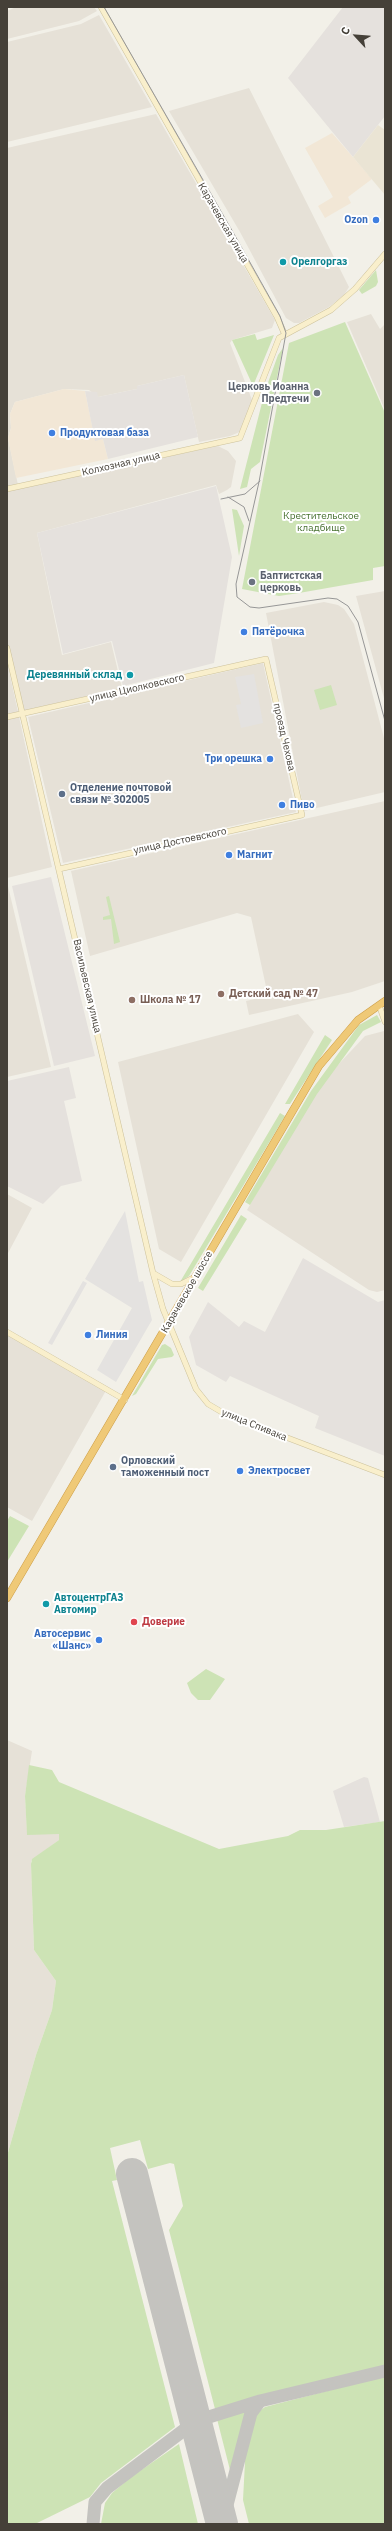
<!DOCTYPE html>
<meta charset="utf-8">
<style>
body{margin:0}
#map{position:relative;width:392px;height:2531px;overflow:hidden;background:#f2f0e8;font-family:"IBM Plex Sans",sans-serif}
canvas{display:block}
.frame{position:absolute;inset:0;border:8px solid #454038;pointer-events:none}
.north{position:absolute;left:336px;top:16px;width:40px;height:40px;-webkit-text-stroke:3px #fff;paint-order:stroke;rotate:296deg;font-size:11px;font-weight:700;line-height:16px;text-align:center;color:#454038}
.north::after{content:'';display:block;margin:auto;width:14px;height:18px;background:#454038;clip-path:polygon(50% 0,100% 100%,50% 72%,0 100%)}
</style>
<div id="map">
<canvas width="392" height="2531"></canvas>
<div class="frame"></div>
<div class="north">С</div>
</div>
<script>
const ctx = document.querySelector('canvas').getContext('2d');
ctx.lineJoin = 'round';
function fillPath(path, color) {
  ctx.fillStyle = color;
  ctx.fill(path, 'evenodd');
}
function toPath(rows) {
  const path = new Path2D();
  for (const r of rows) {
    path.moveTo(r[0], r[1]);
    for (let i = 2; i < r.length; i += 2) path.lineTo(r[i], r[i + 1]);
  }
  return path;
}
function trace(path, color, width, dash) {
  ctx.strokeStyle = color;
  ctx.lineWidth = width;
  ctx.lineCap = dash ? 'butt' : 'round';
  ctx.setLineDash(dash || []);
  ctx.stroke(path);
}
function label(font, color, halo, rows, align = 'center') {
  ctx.font = font + ' "IBM Plex Sans",sans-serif';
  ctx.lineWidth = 4;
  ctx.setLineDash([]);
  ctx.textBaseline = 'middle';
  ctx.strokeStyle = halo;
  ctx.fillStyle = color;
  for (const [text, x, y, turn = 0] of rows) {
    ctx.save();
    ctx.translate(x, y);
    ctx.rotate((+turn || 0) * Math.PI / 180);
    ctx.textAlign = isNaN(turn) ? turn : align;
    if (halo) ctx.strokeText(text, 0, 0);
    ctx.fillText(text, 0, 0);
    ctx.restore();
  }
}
fillPath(toPath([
 [16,7,94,7,97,11,79,21,7,39,7,11],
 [99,15,152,107,7,142,7,42,81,24],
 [249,88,349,287,344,295,329,307,299,323,294,323,286,318,240,232,169,111],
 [156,114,275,320,272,328,232,340,230,343,252,400,242,431,230,436,199,442,184,375,137,386,137,389,98,397,89,390,64,389,15,402,10,414,11,428,8,438,18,485,7,488,7,148],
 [371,314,380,329,385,324,385,410,347,322],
 [218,446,228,451,236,461,231,487,227,490,219,494,216,485,37,533,62,655,111,642,122,688,23,711,7,642,7,490],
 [385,591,385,702,356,596],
 [324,602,338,605,344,609,354,624,385,742,385,792,304,811,266,613],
 [7,662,52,867,7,878],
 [263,663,296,812,63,863,28,717],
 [385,801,385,981,352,992,249,1015,246,1001,268,996,251,917,237,913,90,956,71,871],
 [7,882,51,1067,7,1077],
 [298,1014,314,1032,181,1262,159,1249,118,1062],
 [384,1031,385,1290,377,1292,369,1290,247,1210,320,1084,365,1036],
 [7,1194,32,1208,7,1255],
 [7,1331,108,1387,32,1521,7,1507],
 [7,1740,32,1751,25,1796,27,1832,59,1834,59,1840,31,1861,34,1950,56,1981,52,2010,36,2055,7,2156]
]), '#e6e1d7');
fillPath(toPath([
 [332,133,372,179,348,197,351,203,325,218,318,206,333,197,305,148],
 [64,389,85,391,95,440,103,439,108,459,16,478,8,438,11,428,10,414,15,402]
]), '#f2e7d6');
fillPath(toPath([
 [343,7,385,7,385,116,353,157,288,78],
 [184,375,198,437,108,459,103,439,95,441,85,391,97,392,98,397,137,389,137,386],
 [216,486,232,557,214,663,123,686,112,641,63,654,37,533],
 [51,877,95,1056,54,1066,12,886],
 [69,1067,76,1098,64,1101,82,1181,61,1186,43,1204,7,1186,7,1081],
 [303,1258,378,1302,385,1300,385,1456,315,1428,319,1416,230,1376,226,1382,196,1365,189,1337,208,1302,239,1327,244,1321,265,1332],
 [364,1777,368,1778,380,1822,344,1827,333,1791]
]), '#e5e1dd');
fillPath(toPath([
 [378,125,385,130,385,195,353,157]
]), '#eae4d4');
fillPath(toPath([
 [376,270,378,282,376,286,362,294,359,290],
 [345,322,385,413,385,566,373,568,373,580,299,593,279,596,242,589,289,343],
 [255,334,257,340,274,335,253,386,232,340],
 [283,348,260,462,251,469,247,487,240,489,265,391,278,355],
 [232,509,237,510,244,526,239,556],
 [331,685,337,705,320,710,314,690],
 [109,896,120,942,114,944,111,919,103,920,103,917,110,915,106,897],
 [377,1015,381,1022,363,1031,317,1094,250,1205,245,1202,311,1091,359,1025],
 [325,1035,332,1040,290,1104,285,1104],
 [280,1113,285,1116,189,1276,180,1282],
 [241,1215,247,1219,203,1291,198,1288],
 [165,1344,171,1348,174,1355,172,1357,158,1359,136,1394,132,1396,162,1345],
 [10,1516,29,1526,7,1562,7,1521],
 [206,1669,225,1679,210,1700,198,1700,191,1693,187,1683],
 [29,1765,52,1770,59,1782,219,1849,288,1836,300,1830,326,1830,385,1821,385,2366,215,2409,169,2230,183,2206,174,2164,170,2163,148,2169,140,2140,110,2148,117,2180,112,2181,175,2427,101,2483,90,2497,35,2524,7,2524,7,2156,36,2055,52,2010,56,1981,34,1950,31,1864,32,1859,59,1840,59,1834,27,1835,25,1796],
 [385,2376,385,2524,249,2524,243,2500,245,2462,243,2461,257,2413,265,2407],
 [246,2411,232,2467,230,2470,217,2419],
 [179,2444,198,2524,101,2524,105,2503,112,2493,131,2477]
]), '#cde3b5');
fillPath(toPath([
 [254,674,263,723,241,728,236,705,241,704,235,677],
 [125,1211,139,1282,143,1281,152,1320,116,1382,97,1370,132,1308,85,1279],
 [83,1281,87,1283,52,1345,48,1343]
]), '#e4e2e0');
trace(toPath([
 [93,2524,95,2502,107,2488,196,2421,260,2401,385,2371],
 [222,2524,251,2413,260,2401]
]), '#c4c3bf', 13);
trace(toPath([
 [132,2174,222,2524]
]), '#c4c3bf', 32);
const secondary = toPath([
 [101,7,277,317,284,333],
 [7,489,240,438,279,338,331,310,355,289,385,254],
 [7,648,153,1273,163,1309,196,1389,208,1404,225,1414,385,1475],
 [7,717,266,659,302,815,59,869],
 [379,1005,385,1022],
 [153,1273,172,1284,181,1284,195,1277],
 [7,1332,125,1400]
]);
const highway = toPath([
 [7,1598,319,1066,358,1020,385,1001]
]);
trace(secondary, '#cdc29c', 6);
trace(highway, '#cd9e47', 8);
trace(secondary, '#f9efcc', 5);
trace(highway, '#efc977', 7);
trace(toPath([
 [104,7,238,241,280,316,286,333,259,482,236,584,237,597,250,607,259,608,328,598,337,599,348,606,358,622,385,721],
 [228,497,244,507,249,521],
 [221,499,245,494,260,481]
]), '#969696', 1);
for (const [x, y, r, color] of [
 [376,220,4,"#3f7fe0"],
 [283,262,4,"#0f9aa8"],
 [317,393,4,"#6b7280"],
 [52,433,4,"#3f7fe0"],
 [252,582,4,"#6b7280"],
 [244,632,4,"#3f7fe0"],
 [130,675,4,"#0f9aa8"],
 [270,759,4,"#3f7fe0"],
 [62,794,4,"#5c6f8a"],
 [282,805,4,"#3f7fe0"],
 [229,855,4,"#3f7fe0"],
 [221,994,4,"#8d6e63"],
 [132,1000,4,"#8d6e63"],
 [88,1335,4,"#3f7fe0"],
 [113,1467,4,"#5c6f8a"],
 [240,1471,4,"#3f7fe0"],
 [46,1604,4,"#0f9aa8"],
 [134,1622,4,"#e0444e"],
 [99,1640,4,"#3f7fe0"]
]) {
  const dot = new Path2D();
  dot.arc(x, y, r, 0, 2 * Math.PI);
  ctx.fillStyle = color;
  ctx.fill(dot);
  trace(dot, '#fff', 1.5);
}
label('bold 10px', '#366cbe', '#fff', [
 ["Ozon",368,220,"right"],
 ["Продуктовая база",60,433],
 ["Пятёрочка",252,632],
 ["Три орешка",262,759,"right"],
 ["Пиво",290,805],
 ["Магнит",237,855],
 ["Линия",96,1335],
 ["Электросвет",248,1471],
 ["Автосервис",91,1634,"right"],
 ["«Шанс»",91,1646,"right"]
], 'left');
label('10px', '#454038', '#fff', [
 ["Карачевская улица",223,223,60],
 ["Колхозная улица",121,464,-13],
 ["улица Циолковского",137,688,-13],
 ["проезд Чехова",284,737,77],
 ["улица Достоевского",180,841,-12],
 ["Васильевская улица",87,986,77],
 ["Карачевское шоссе",187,1292,-60],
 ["улица Спивака",254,1425,22]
]);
label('bold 10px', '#0d838f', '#fff', [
 ["Орелгоргаз",291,262],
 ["Деревянный склад",122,675,"right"],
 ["АвтоцентрГАЗ",54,1598],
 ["Автомир",54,1610]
], 'left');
label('bold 10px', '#5b616d', '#fff', [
 ["Церковь Иоанна",309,387],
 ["Предтечи",309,399],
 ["Баптистская",260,576,"left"],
 ["церковь",260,588,"left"]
], 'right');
label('10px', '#487131', '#fff', [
 ["Крестительское",321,516],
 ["кладбище",321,528]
]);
label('bold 10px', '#4e5e75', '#fff', [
 ["Отделение почтовой",70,788],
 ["связи № 302005",70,800],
 ["Орловский",121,1461],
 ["таможенный пост",121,1473]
], 'left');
label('bold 10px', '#785e54', '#fff', [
 ["Детский сад № 47",229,994],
 ["Школа № 17",140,1000]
], 'left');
label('bold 10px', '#be3a42', '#fff', [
 ["Доверие",142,1622]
], 'left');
</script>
